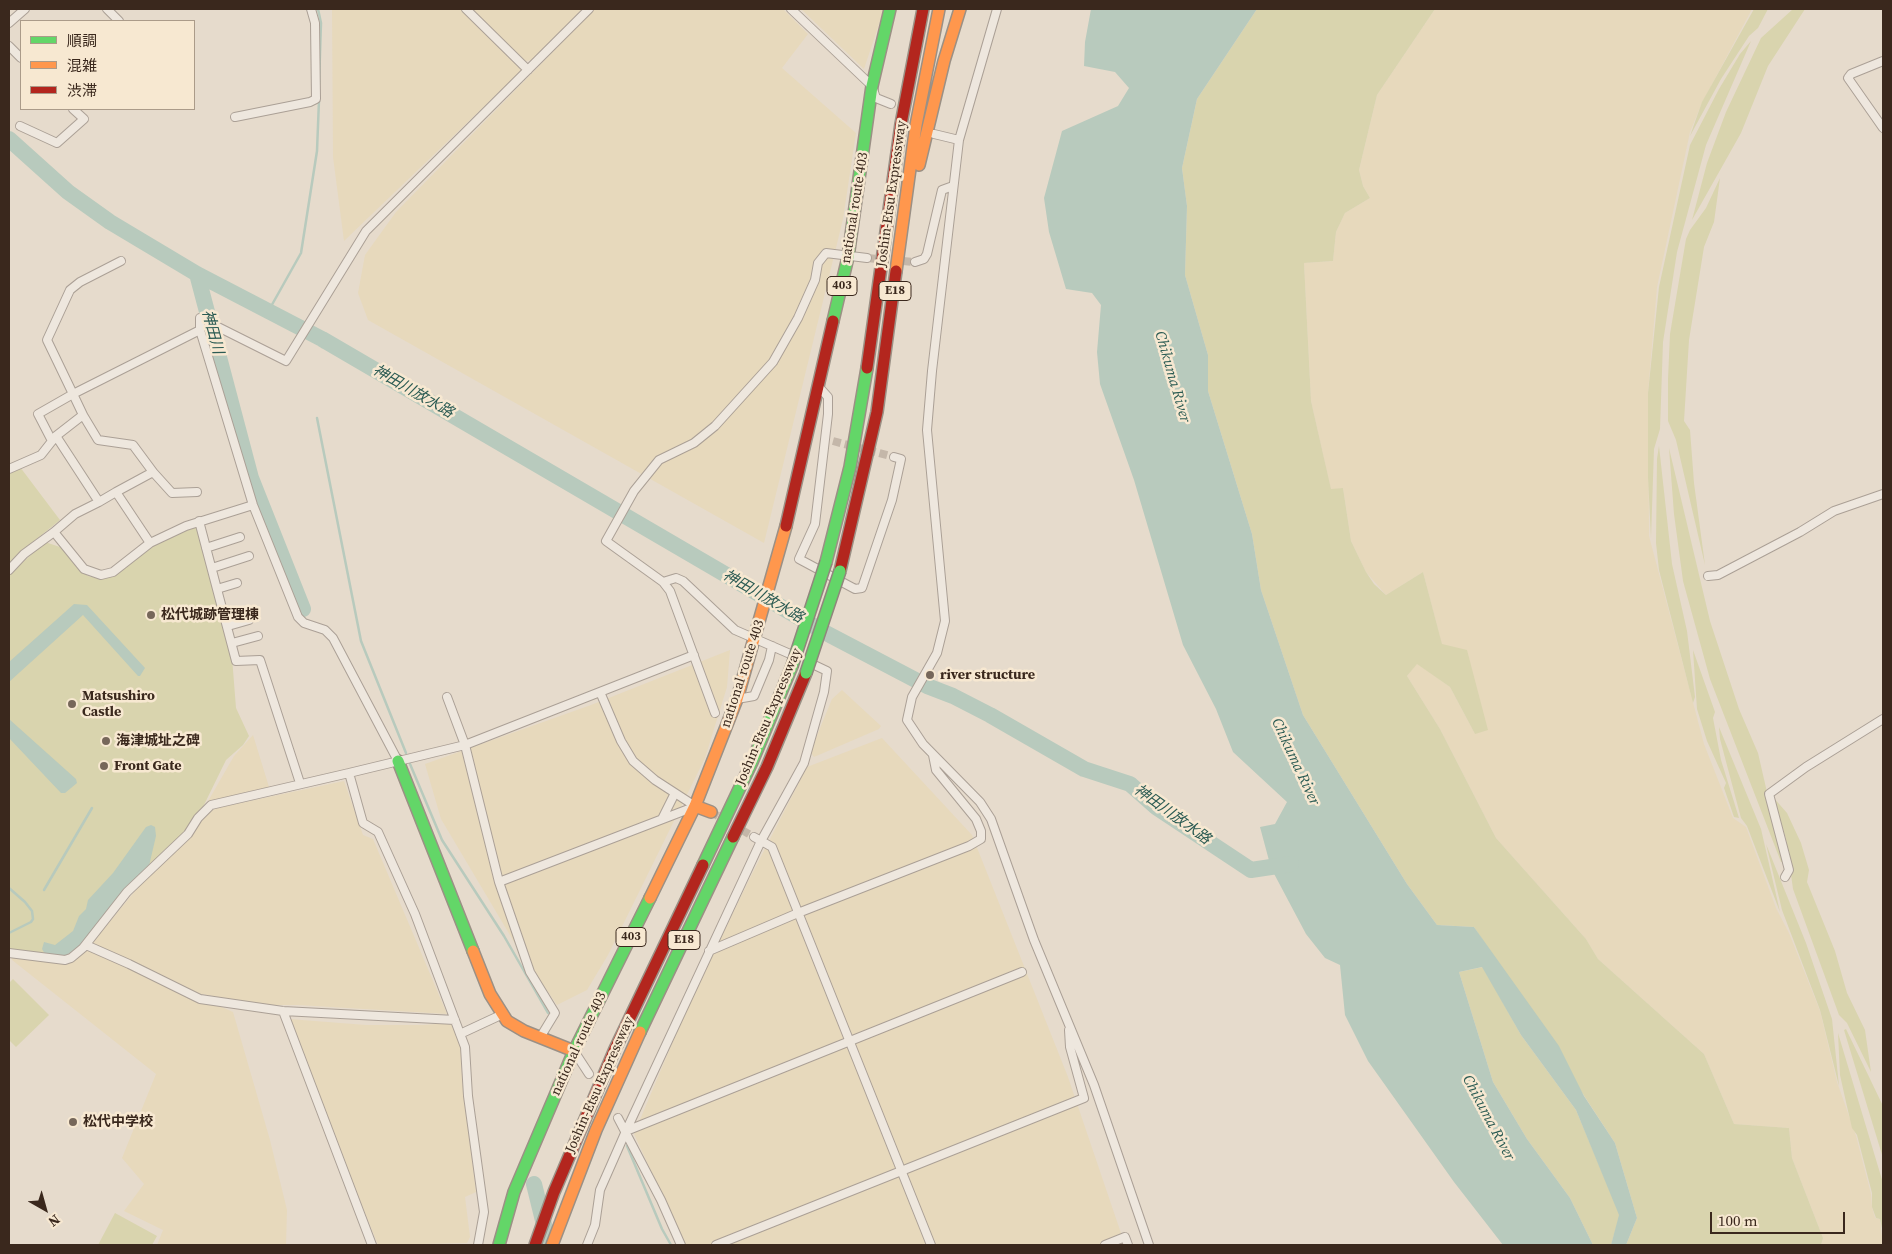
<!DOCTYPE html>
<meta charset="utf-8">
<style>
body{margin:0}
#map{position:relative;width:1892px;height:1254px;overflow:hidden;background:#e6dbcc;font-family:"Source Serif 4","Noto Sans JP",serif}
canvas{display:block}
.frame{position:absolute;inset:0;border:10px solid #3a281d;pointer-events:none}
.legend{position:absolute;left:20px;top:20px;width:175px;height:90px;box-sizing:border-box;background:#f7e8d1;border:1px solid #ab9b89;margin:0;padding:6px 9px;list-style:none;font-size:15px;color:#3a281d}
.legend li{display:flex;align-items:center;gap:10px;height:25px}
.legend b{width:25px;border:1px solid #ab9b89}
.north{position:absolute;left:20px;top:1184px;width:50px;height:50px;-webkit-text-stroke:4px #f7e8d1;paint-order:stroke;rotate:142deg;font-size:14px;font-weight:700;line-height:20px;text-align:center;color:#3a281d}
.north::after{content:'';display:block;margin:auto;width:18px;height:22px;background:#3a281d;clip-path:polygon(50% 0,100% 100%,50% 72%,0 100%)}
.scale{position:absolute;left:1710px;top:1212px;width:135px;height:22px;box-sizing:border-box;border:2px solid #3a281d;border-top:0;padding-left:6px;font-size:15px;line-height:18px;white-space:nowrap;color:#3a281d;-webkit-text-stroke:4px #f7e8d1;paint-order:stroke}
</style>
<div id="map">
<canvas width="1892" height="1254"></canvas>
<div class="frame"></div>
<ul class="legend">
<li><b style="height:6px;background:#63d668"></b>順調</li>
<li><b style="height:6px;background:#ff974d"></b>混雑</li>
<li><b style="height:6px;background:#b3261e"></b>渋滞</li>
</ul>
<div class="north">N</div>
<div class="scale">100 m</div>
</div>
<script>
const ctx = document.querySelector('canvas').getContext('2d');
ctx.lineJoin = 'round';
function fillPath(path, color) {
  ctx.fillStyle = color;
  ctx.fill(path, 'evenodd');
}
function toPath(rows) {
  const path = new Path2D();
  for (const r of rows) {
    path.moveTo(r[0], r[1]);
    for (let i = 2; i < r.length; i += 2) path.lineTo(r[i], r[i + 1]);
  }
  return path;
}
function trace(path, color, width, dash) {
  ctx.strokeStyle = color;
  ctx.lineWidth = width;
  ctx.lineCap = dash ? 'butt' : 'round';
  ctx.setLineDash(dash || []);
  ctx.stroke(path);
}
function label(font, color, halo, rows, align = 'center') {
  ctx.font = font + ' "Source Serif 4","Noto Sans JP",serif';
  ctx.lineWidth = 5;
  ctx.setLineDash([]);
  ctx.textBaseline = 'middle';
  ctx.strokeStyle = halo;
  ctx.fillStyle = color;
  for (const [text, x, y, turn = 0] of rows) {
    ctx.save();
    ctx.translate(x, y);
    ctx.rotate((+turn || 0) * Math.PI / 180);
    ctx.textAlign = isNaN(turn) ? turn : align;
    if (halo) ctx.strokeText(text, 0, 0);
    ctx.fillText(text, 0, 0);
    ctx.restore();
  }
}
fillPath(toPath([
 [332,9,462,9,523,69,344,241,333,157],
 [472,9,583,9,532,60,525,61],
 [595,9,783,9,808,34,782,68,856,133,843,219,764,543,368,320,358,293,365,255,396,212],
 [801,9,884,9,864,69],
 [1435,9,1752,9,1701,105,1690,132,1657,287,1648,392,1649,536,1704,744,1733,818,1746,827,1776,908,1789,933,1820,1011,1837,1082,1856,1136,1871,1194,1872,1207,1875,1218,1880,1219,1883,1245,1821,1245,1823,1238,1792,1158,1789,1128,1734,1124,1704,1054,1598,959,1586,939,1496,838,1440,729,1407,676,1417,663,1450,687,1475,734,1442,645,1423,572,1386,595,1366,572,1351,541,1343,488,1331,490,1311,401,1304,263,1333,261,1336,232,1345,213,1370,198,1363,186,1359,170,1377,95],
 [730,650,727,687,705,758,608,955,587,990,557,1005,517,947,441,819,425,764,591,705],
 [842,690,881,726,879,729,814,757,811,753,813,745,832,699],
 [253,735,269,787,207,803,234,756],
 [882,738,972,835,1068,1077,1125,1245,685,1245,634,1134,687,1008,750,878,807,767],
 [344,781,363,835,373,839,447,1014,298,1005,259,1005,197,993,92,943,141,884,175,851,207,813,217,808],
 [87,948,233,1012,270,1140,287,1210,286,1245,157,1245,163,1230,124,1211,144,1184,122,1158,156,1074,12,960,11,955,67,963,79,957],
 [289,1019,366,1025,423,1025,452,1023,461,1048,462,1078,476,1192,465,1197,470,1237,467,1243,378,1245,312,1084]
]), '#e7d9bc');
fillPath(toPath([
 [1257,9,1435,9,1377,95,1359,170,1363,186,1370,198,1345,213,1336,232,1333,261,1304,263,1311,401,1331,489,1343,488,1351,541,1366,572,1374,584,1386,595,1423,572,1442,644,1467,650,1488,730,1475,734,1450,687,1417,664,1407,676,1440,729,1496,838,1586,939,1598,959,1704,1054,1734,1124,1789,1128,1792,1158,1823,1238,1821,1245,1626,1245,1637,1218,1615,1143,1474,927,1437,925,1407,884,1303,715,1261,590,1252,534,1208,391,1208,355,1185,275,1187,206,1182,168,1197,99],
 [1754,9,1768,9,1758,28,1749,36,1721,79,1690,136,1702,102],
 [1793,9,1805,9,1768,66,1741,133,1692,220,1707,163,1726,112,1761,38],
 [1751,41,1706,145,1677,252,1663,342,1660,429,1654,449,1651,538,1648,477,1648,393,1659,287,1690,145,1719,89,1740,54],
 [1720,178,1714,222,1704,247,1689,340,1684,421,1690,430,1694,483,1705,565,1676,440,1668,421,1668,379,1670,334,1686,239,1690,230,1706,208],
 [1659,446,1672,564,1687,631,1695,697,1693,703,1659,570,1656,543,1657,459],
 [1669,448,1710,621,1739,709,1758,753,1783,862,1781,862,1710,679,1683,581,1674,514],
 [20,467,60,520,23,550,9,566,9,472],
 [196,524,232,657,236,708,249,736,243,745,226,760,203,807,184,833,65,956,9,949,9,575,45,542,60,547,88,576,101,579,120,571,156,543],
 [1693,650,1715,712,1713,718,1721,760,1739,818,1734,817,1724,788,1726,783,1707,741,1697,709],
 [1719,727,1761,829,1780,912,1747,826,1741,818,1720,739],
 [1773,797,1787,813,1801,843,1809,870,1807,882,1835,951,1847,993,1865,1030,1871,1072,1847,1023,1839,1015,1793,889,1786,839],
 [1766,844,1806,943,1832,1019,1839,1086,1820,1010,1782,910],
 [1483,967,1521,1035,1576,1110,1620,1215,1611,1245,1593,1245,1570,1198,1527,1139,1493,1082,1459,972],
 [13,979,49,1015,16,1047,9,1040,9,983],
 [1846,1029,1883,1106,1883,1158,1844,1030],
 [1838,1033,1883,1183,1883,1233,1880,1219,1876,1218,1872,1207,1872,1193,1857,1135,1852,1128,1846,1102,1840,1075],
 [115,1213,157,1236,152,1245,98,1245]
]), '#d9d4ae');
fillPath(toPath([
 [1091,9,1257,9,1197,99,1182,168,1187,206,1185,275,1208,355,1208,391,1252,534,1261,590,1303,715,1407,884,1437,925,1474,927,1559,1046,1584,1096,1615,1143,1637,1218,1626,1245,1611,1245,1619,1215,1576,1110,1521,1035,1482,967,1459,972,1493,1082,1527,1139,1570,1198,1593,1245,1503,1245,1454,1182,1368,1061,1345,1015,1340,965,1325,958,1306,934,1271,868,1260,827,1275,824,1287,802,1233,752,1216,709,1183,645,1134,480,1100,384,1097,352,1101,305,1092,293,1066,289,1049,232,1044,198,1062,131,1118,106,1129,88,1115,72,1084,66,1085,42],
 [74,604,87,605,145,668,140,676,138,676,83,615,9,682,9,662],
 [9,719,76,779,77,783,65,793,61,793,9,738],
 [151,825,155,827,156,836,149,866,83,945,65,956,45,954,42,949,44,942,55,945,73,931,79,916,86,909,88,900,113,873,146,827]
]), '#b8cabd');
trace(toPath([
 [318,9,321,23,319,84],
 [269,310,301,253,317,151,319,100],
 [322,339,322,347],
 [317,418,361,641,406,753],
 [410,764,442,840,504,936,548,1013],
 [9,888,25,902,32,911,33,919,31,922,9,933],
 [44,890,92,808],
 [627,1146,662,1229,671,1245]
]), '#b8cabd', 2.5);
trace(toPath([
 [9,139,68,192,110,222,197,274,322,339,824,632,927,686,953,696,990,715,1084,769,1130,784,1156,807,1251,870,1291,864],
 [197,274,251,478,303,609],
 [534,1184,549,1245]
]), '#b8cabd', 16);
trace(toPath([
 [867,258,915,262],
 [833,441,894,457],
 [711,812,754,837]
]), '#c4b7a9', 8, [8, 4]);
const street = toPath([
 [107,9,119,21],
 [466,9,528,70],
 [791,9,872,86,876,98,891,104],
 [997,9,959,140,932,371,927,430,945,621,937,653,912,697,907,720,923,744,980,802,991,819,1034,940,1094,1085,1149,1245],
 [9,23,25,9],
 [9,46,21,58],
 [1883,61,1851,74,1848,78,1883,128],
 [235,117,310,102,316,99,315,23,311,9],
 [20,126,57,143,84,119,73,109],
 [934,134,959,140],
 [915,262,924,259,927,254,942,190,953,186],
 [200,330,253,505,298,617,304,623,325,630,333,638,398,761],
 [819,387,828,397,828,414,815,524,799,559,855,589,862,588,892,500,901,459,894,457],
 [83,415,98,440,133,445,153,472,116,492],
 [56,436,99,502,116,492,150,543],
 [52,441,38,414,73,394,47,340,70,290,80,282,121,261],
 [9,469,41,455,56,436,83,415,73,394,200,330,200,318,286,361,366,231,589,9],
 [153,472,172,493,197,492],
 [199,521,236,661,260,660,300,783],
 [54,532,75,514,99,502],
 [206,548,240,537],
 [212,568,249,556],
 [9,570,24,554,54,532,84,569,101,575,113,572,150,543,186,526,253,505],
 [1708,576,1718,575,1800,532,1834,511,1883,494],
 [663,582,676,578,683,581,735,630,797,657],
 [217,589,237,583],
 [228,626,249,620],
 [232,643,258,636],
 [600,692,621,741,633,761,655,780,695,806],
 [447,697,465,745,499,882,530,972,555,1013,541,1036],
 [737,699,754,696,769,660,772,646],
 [715,713,670,591,663,582,606,541,634,491,659,460,694,443,715,426,773,362,798,318,815,280,818,263,826,253,867,258],
 [349,773,465,745,694,655],
 [662,819,675,793],
 [754,837,772,847,931,1245],
 [1785,877,1789,870,1769,794,1806,767,1883,719],
 [499,882,694,807],
 [86,945,129,964,200,999,283,1011,455,1020],
 [709,951,798,913,969,846,981,839,981,831,976,819,936,770,933,755],
 [9,953,65,960,71,958,83,948,127,892,188,834,198,818,211,805,349,773,363,823,378,832,415,914,465,1047,468,1096,484,1212,478,1245],
 [283,1011,372,1245],
 [460,1034,503,1014],
 [574,1051,589,1074],
 [618,1118,661,1200,681,1245],
 [626,1131,1022,972],
 [587,1245,595,1225,600,1190,626,1131,761,841,804,763,824,692,827,671,808,662],
 [716,1245,1084,1098,1070,1047,1069,1030],
 [1105,1245,1125,1237,1128,1245]
]);
const fast = toPath([
 [833,321,848,257,872,86,890,9],
 [826,562,850,467,867,368],
 [398,761,473,951],
 [703,865,752,762,792,666],
 [640,1032,733,837],
 [499,1245,514,1192,574,1051,650,898]
]);
const slow = toPath([
 [919,165,944,61,960,9],
 [896,271,916,125,939,9],
 [695,806,711,812],
 [650,898,695,806,737,699,786,526],
 [473,951,490,994,507,1021,524,1031,574,1051],
 [552,1245,596,1130,640,1032]
]);
const jam = toPath([
 [867,368,901,124,923,9],
 [786,526,833,321],
 [840,571,877,412,896,271],
 [733,837,767,767,806,673],
 [535,1245,554,1192,615,1049,703,865]
]);
trace(street, '#aba096', 10);
trace(fast, '#9b9085', 14);
trace(slow, '#9b9085', 14);
trace(jam, '#9b9085', 14);
trace(street, '#eee7de', 8);
trace(fast, '#63d668', 11);
trace(slow, '#ff974d', 11);
trace(jam, '#b3261e', 11);
const fastBridge = toPath([
 [792,666,826,562],
 [806,673,840,571]
]);
trace(fastBridge, '#90867c', 14, []);
trace(fastBridge, '#63d668', 11);
for (const [x, y, r, color] of [
 [151,615,5,"#76675a"],
 [930,675,5,"#76675a"],
 [72,704,5,"#76675a"],
 [106,741,5,"#76675a"],
 [104,766,5,"#76675a"],
 [73,1122,5,"#76675a"]
]) {
  const dot = new Path2D();
  dot.arc(x, y, r, 0, 2 * Math.PI);
  ctx.fillStyle = color;
  ctx.fill(dot);
  trace(dot, '#f7e8d1', 2);
}
for (const [x, y, w] of [
 [842,286,30],
 [895,291,32],
 [631,937,30],
 [684,940,32]
]) {
  const box = new Path2D();
  box.roundRect(x - w / 2, y - 9.5, w, 19, 4);
  ctx.fillStyle = '#f7e8d1';
  ctx.fill(box);
  trace(box, '#3a281d', 1);
}
label('bold 12px', '#3a281d', null, [
 ["403",842,286],
 ["E18",895,291],
 ["403",631,937],
 ["E18",684,940]
]);
label('14px', '#3a281d', '#f7e8d1', [
 ["Joshin-Etsu Expressway",892,194,-82],
 ["national route 403",855,208,-81],
 ["national route 403",743,674,-72],
 ["Joshin-Etsu Expressway",769,717,-67],
 ["national route 403",579,1044,-65],
 ["Joshin-Etsu Expressway",600,1085,-66]
]);
label('bold 14px', '#3a281d', '#f7e8d1', [
 ["松代城跡管理棟",161,615],
 ["river structure",940,675],
 ["Matsushiro",82,696],
 ["Castle",82,712],
 ["海津城址之碑",116,741],
 ["Front Gate",114,766],
 ["松代中学校",83,1122]
], 'left');
label('italic 15px', '#2b5b53', '#f7e8d1', [
 ["神田川",212,332,75],
 ["Chikuma River",1172,377,74],
 ["神田川放水路",413,392,30],
 ["神田川放水路",763,597,30],
 ["Chikuma River",1295,762,65],
 ["神田川放水路",1172,815,36],
 ["Chikuma River",1488,1118,62]
]);
</script>
